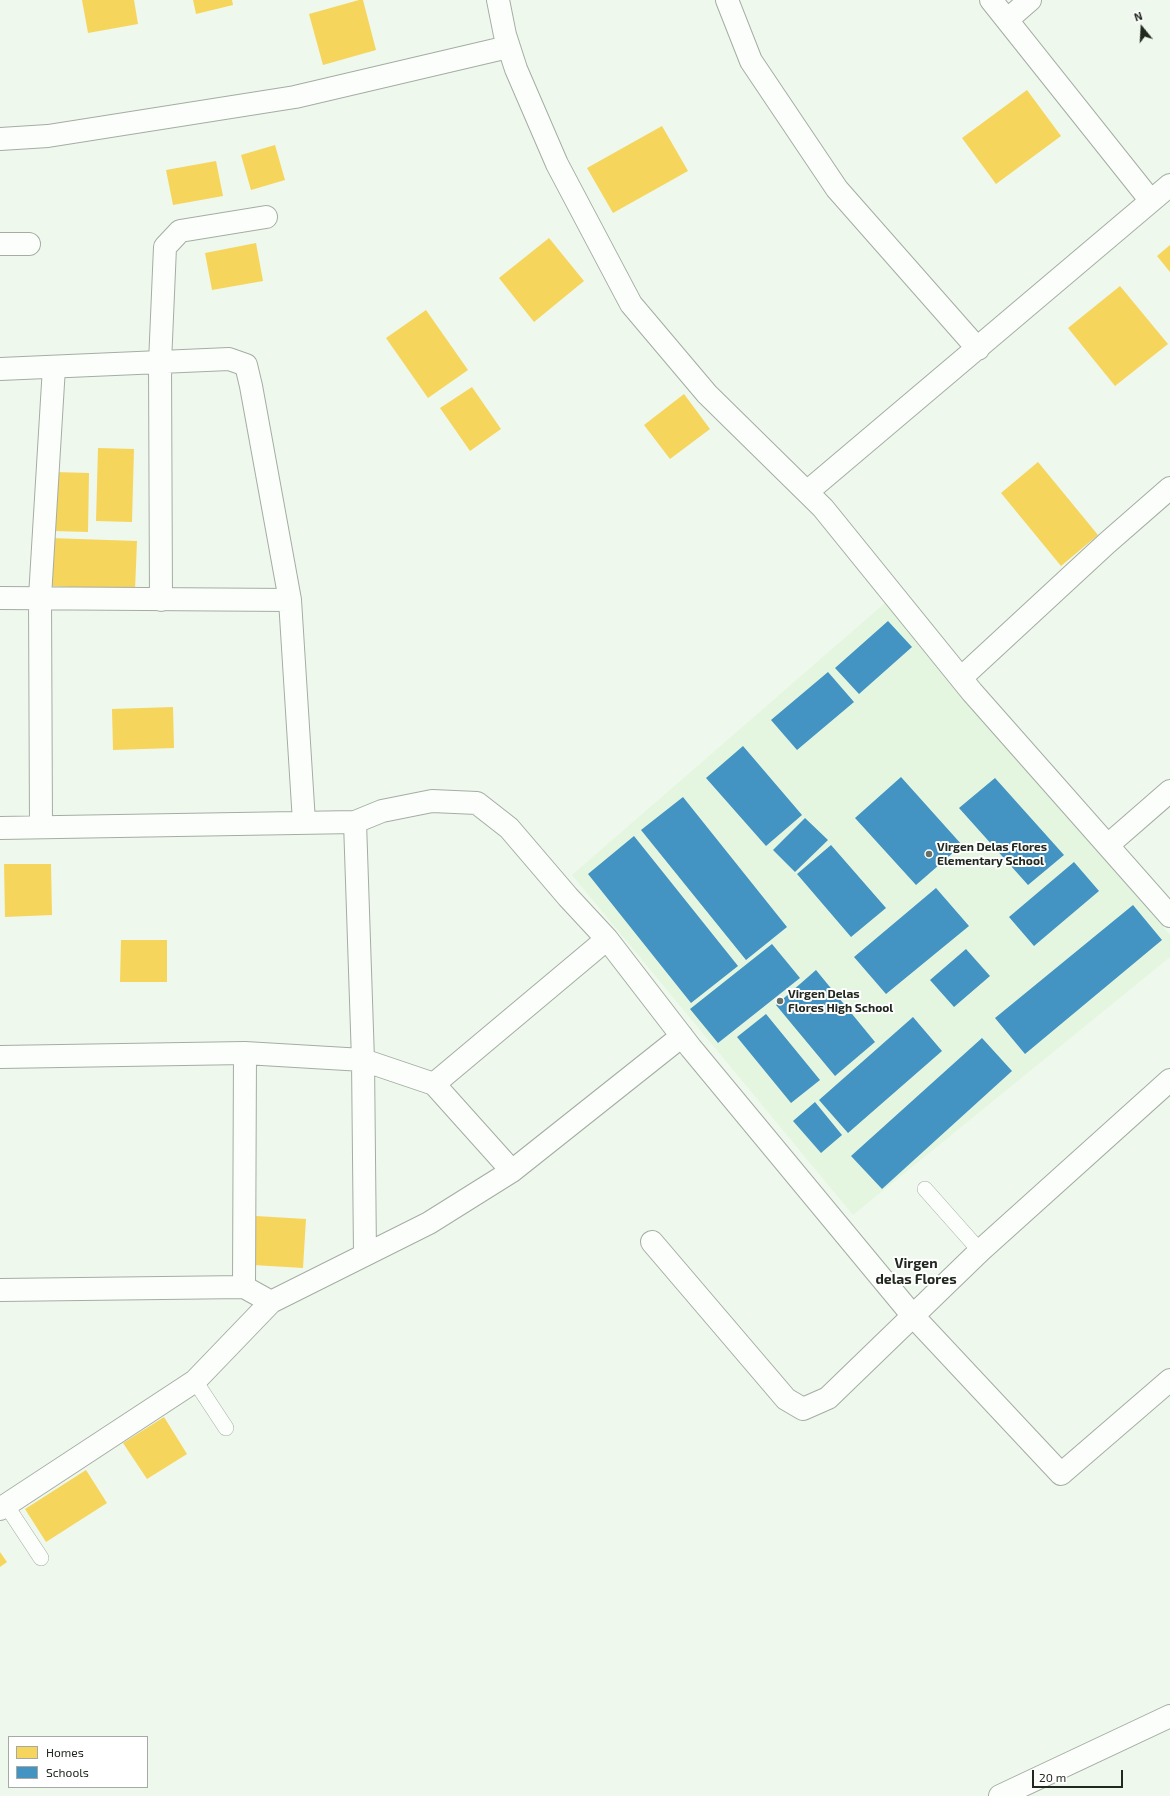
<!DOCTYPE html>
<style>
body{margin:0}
#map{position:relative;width:1170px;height:1796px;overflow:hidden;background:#eef8ec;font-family:"Exo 2",sans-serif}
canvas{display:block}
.legend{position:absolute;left:8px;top:1736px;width:140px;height:52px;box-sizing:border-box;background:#fff;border:1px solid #a6a9a5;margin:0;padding:5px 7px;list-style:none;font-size:12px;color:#21281f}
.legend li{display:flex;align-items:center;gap:8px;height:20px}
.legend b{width:20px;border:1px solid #a6a9a5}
.north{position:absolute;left:1122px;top:8px;width:40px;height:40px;-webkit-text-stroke:3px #fff;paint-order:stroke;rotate:342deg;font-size:11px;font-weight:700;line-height:16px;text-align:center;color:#21281f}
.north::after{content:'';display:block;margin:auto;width:14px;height:18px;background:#21281f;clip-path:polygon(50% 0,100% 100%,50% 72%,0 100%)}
.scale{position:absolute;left:1032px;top:1770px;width:91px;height:18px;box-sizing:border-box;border:2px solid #21281f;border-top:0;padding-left:5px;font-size:12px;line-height:14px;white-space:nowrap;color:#21281f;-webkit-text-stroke:3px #fff;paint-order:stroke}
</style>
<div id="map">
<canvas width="1170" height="1796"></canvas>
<ul class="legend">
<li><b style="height:11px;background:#f6d55c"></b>Homes</li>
<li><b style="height:11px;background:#4393c3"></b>Schools</li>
</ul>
<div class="north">N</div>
<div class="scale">20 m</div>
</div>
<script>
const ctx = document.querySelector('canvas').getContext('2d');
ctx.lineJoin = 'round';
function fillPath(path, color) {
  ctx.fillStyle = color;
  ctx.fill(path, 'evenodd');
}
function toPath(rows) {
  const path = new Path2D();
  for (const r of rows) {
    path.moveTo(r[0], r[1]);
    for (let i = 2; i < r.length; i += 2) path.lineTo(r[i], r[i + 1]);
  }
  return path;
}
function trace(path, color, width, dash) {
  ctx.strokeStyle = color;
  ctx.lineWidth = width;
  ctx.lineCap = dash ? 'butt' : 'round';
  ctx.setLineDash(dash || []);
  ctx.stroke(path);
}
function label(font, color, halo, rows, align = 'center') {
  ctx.font = font + ' "Exo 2",sans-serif';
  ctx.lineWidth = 4;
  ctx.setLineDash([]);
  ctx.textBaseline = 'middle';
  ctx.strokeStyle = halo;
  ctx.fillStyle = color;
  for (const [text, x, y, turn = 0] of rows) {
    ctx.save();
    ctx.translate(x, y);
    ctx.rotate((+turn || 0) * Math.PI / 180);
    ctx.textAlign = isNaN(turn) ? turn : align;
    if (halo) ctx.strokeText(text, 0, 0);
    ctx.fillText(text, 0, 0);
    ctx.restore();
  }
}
fillPath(toPath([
 [885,603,1170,935,1170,957,853,1215,572,875]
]), '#e4f6e0');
fillPath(toPath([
 [82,0,134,0,138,24,88,33],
 [193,0,232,0,233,5,196,14],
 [359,0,363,0,376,50,323,65,309,14],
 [1027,90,1061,136,996,184,962,138],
 [662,126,688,171,613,213,587,168],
 [275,145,285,180,251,190,241,155],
 [216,161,223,196,173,205,166,170],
 [549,238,584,281,534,322,499,278],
 [256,243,263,281,212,290,205,253],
 [1170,245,1170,272,1157,256],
 [1120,286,1168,344,1115,386,1068,328],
 [426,310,468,370,428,398,386,338],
 [472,387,501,429,470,451,440,408],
 [684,394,710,429,670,459,644,425],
 [98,448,134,449,132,522,96,521],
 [1038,462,1098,535,1061,566,1001,493],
 [55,472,89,473,88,532,53,531],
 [50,538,137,541,135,590,48,586],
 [173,707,174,748,113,750,112,709],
 [4,864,51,864,52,915,5,917],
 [121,940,167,940,167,982,120,982],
 [256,1216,306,1219,303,1268,253,1265],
 [164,1417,187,1454,147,1479,123,1443],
 [86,1470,107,1503,46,1542,25,1509],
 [0,1552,7,1562,0,1567]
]), '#f6d55c');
fillPath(toPath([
 [888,621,912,647,859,694,835,668],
 [828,672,854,702,797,750,771,720],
 [743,746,802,815,766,846,706,778],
 [901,777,962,845,916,885,855,818],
 [995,778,1064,855,1028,885,959,808],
 [683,797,787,927,746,960,641,830],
 [805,818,828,840,795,872,773,850],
 [634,836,738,966,691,1003,588,874],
 [831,845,886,908,851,937,797,874],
 [1074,862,1099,891,1034,946,1009,917],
 [936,888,969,926,886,994,854,957],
 [1133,905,1162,940,1025,1054,995,1018],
 [772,944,800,978,718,1043,690,1009],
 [966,949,990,976,954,1007,930,980],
 [816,970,875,1042,835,1076,776,1005],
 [766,1014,820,1080,791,1103,737,1037],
 [913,1017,942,1051,848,1133,819,1100],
 [982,1038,1012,1071,882,1189,851,1156],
 [815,1102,842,1135,821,1153,793,1121]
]), '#4393c3');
const lane = toPath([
 [925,1189,980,1251],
 [195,1381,226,1428],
 [6,1505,41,1558]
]);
const street = toPath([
 [498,0,505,35,516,69,557,164,631,304,707,394,823,508,972,692,1170,916],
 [727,0,751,61,837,189,978,349],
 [991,0,1151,201],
 [1007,20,1030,0],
 [0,139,48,136,295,97,508,47],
 [0,244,29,244],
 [0,369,229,359,246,365,251,386,290,600,304,822],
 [807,492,1170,185],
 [0,598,290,600],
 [161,600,160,363,165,247,180,231,266,217],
 [961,678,1107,543,1170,488],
 [355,822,363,1060,365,1254],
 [41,827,40,597,54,367],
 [0,828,355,822,382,811,432,801,477,803,509,828,568,897,607,939,691,1048,913,1316,1061,1474,1170,1380],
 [1108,845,1170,791],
 [0,1057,245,1053,363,1060,434,1084,512,1171],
 [434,1084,607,939],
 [652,1242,786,1399,803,1409,828,1398,980,1251,1170,1080],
 [244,1287,245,1053],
 [0,1290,244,1287,271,1302],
 [0,1509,195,1381,271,1302,429,1223,512,1171,682,1036],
 [1000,1796,1170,1716]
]);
trace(lane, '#a5ada3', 16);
trace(street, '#a5ada3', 24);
trace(lane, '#fcfefc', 15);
trace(street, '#fcfefc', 22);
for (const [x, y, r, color] of [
 [929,854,4,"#697167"],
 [780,1001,4,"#697167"]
]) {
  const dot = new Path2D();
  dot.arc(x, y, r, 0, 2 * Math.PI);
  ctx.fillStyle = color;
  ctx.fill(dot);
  trace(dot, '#fff', 1.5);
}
label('bold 12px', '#21281f', '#fff', [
 ["Virgen Delas Flores",937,847],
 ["Elementary School",937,861],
 ["Virgen Delas",788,994],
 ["Flores High School",788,1008]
], 'left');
label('bold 14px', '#21281f', '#fff', [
 ["Virgen",916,1263],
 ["delas Flores",916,1279]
]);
</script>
